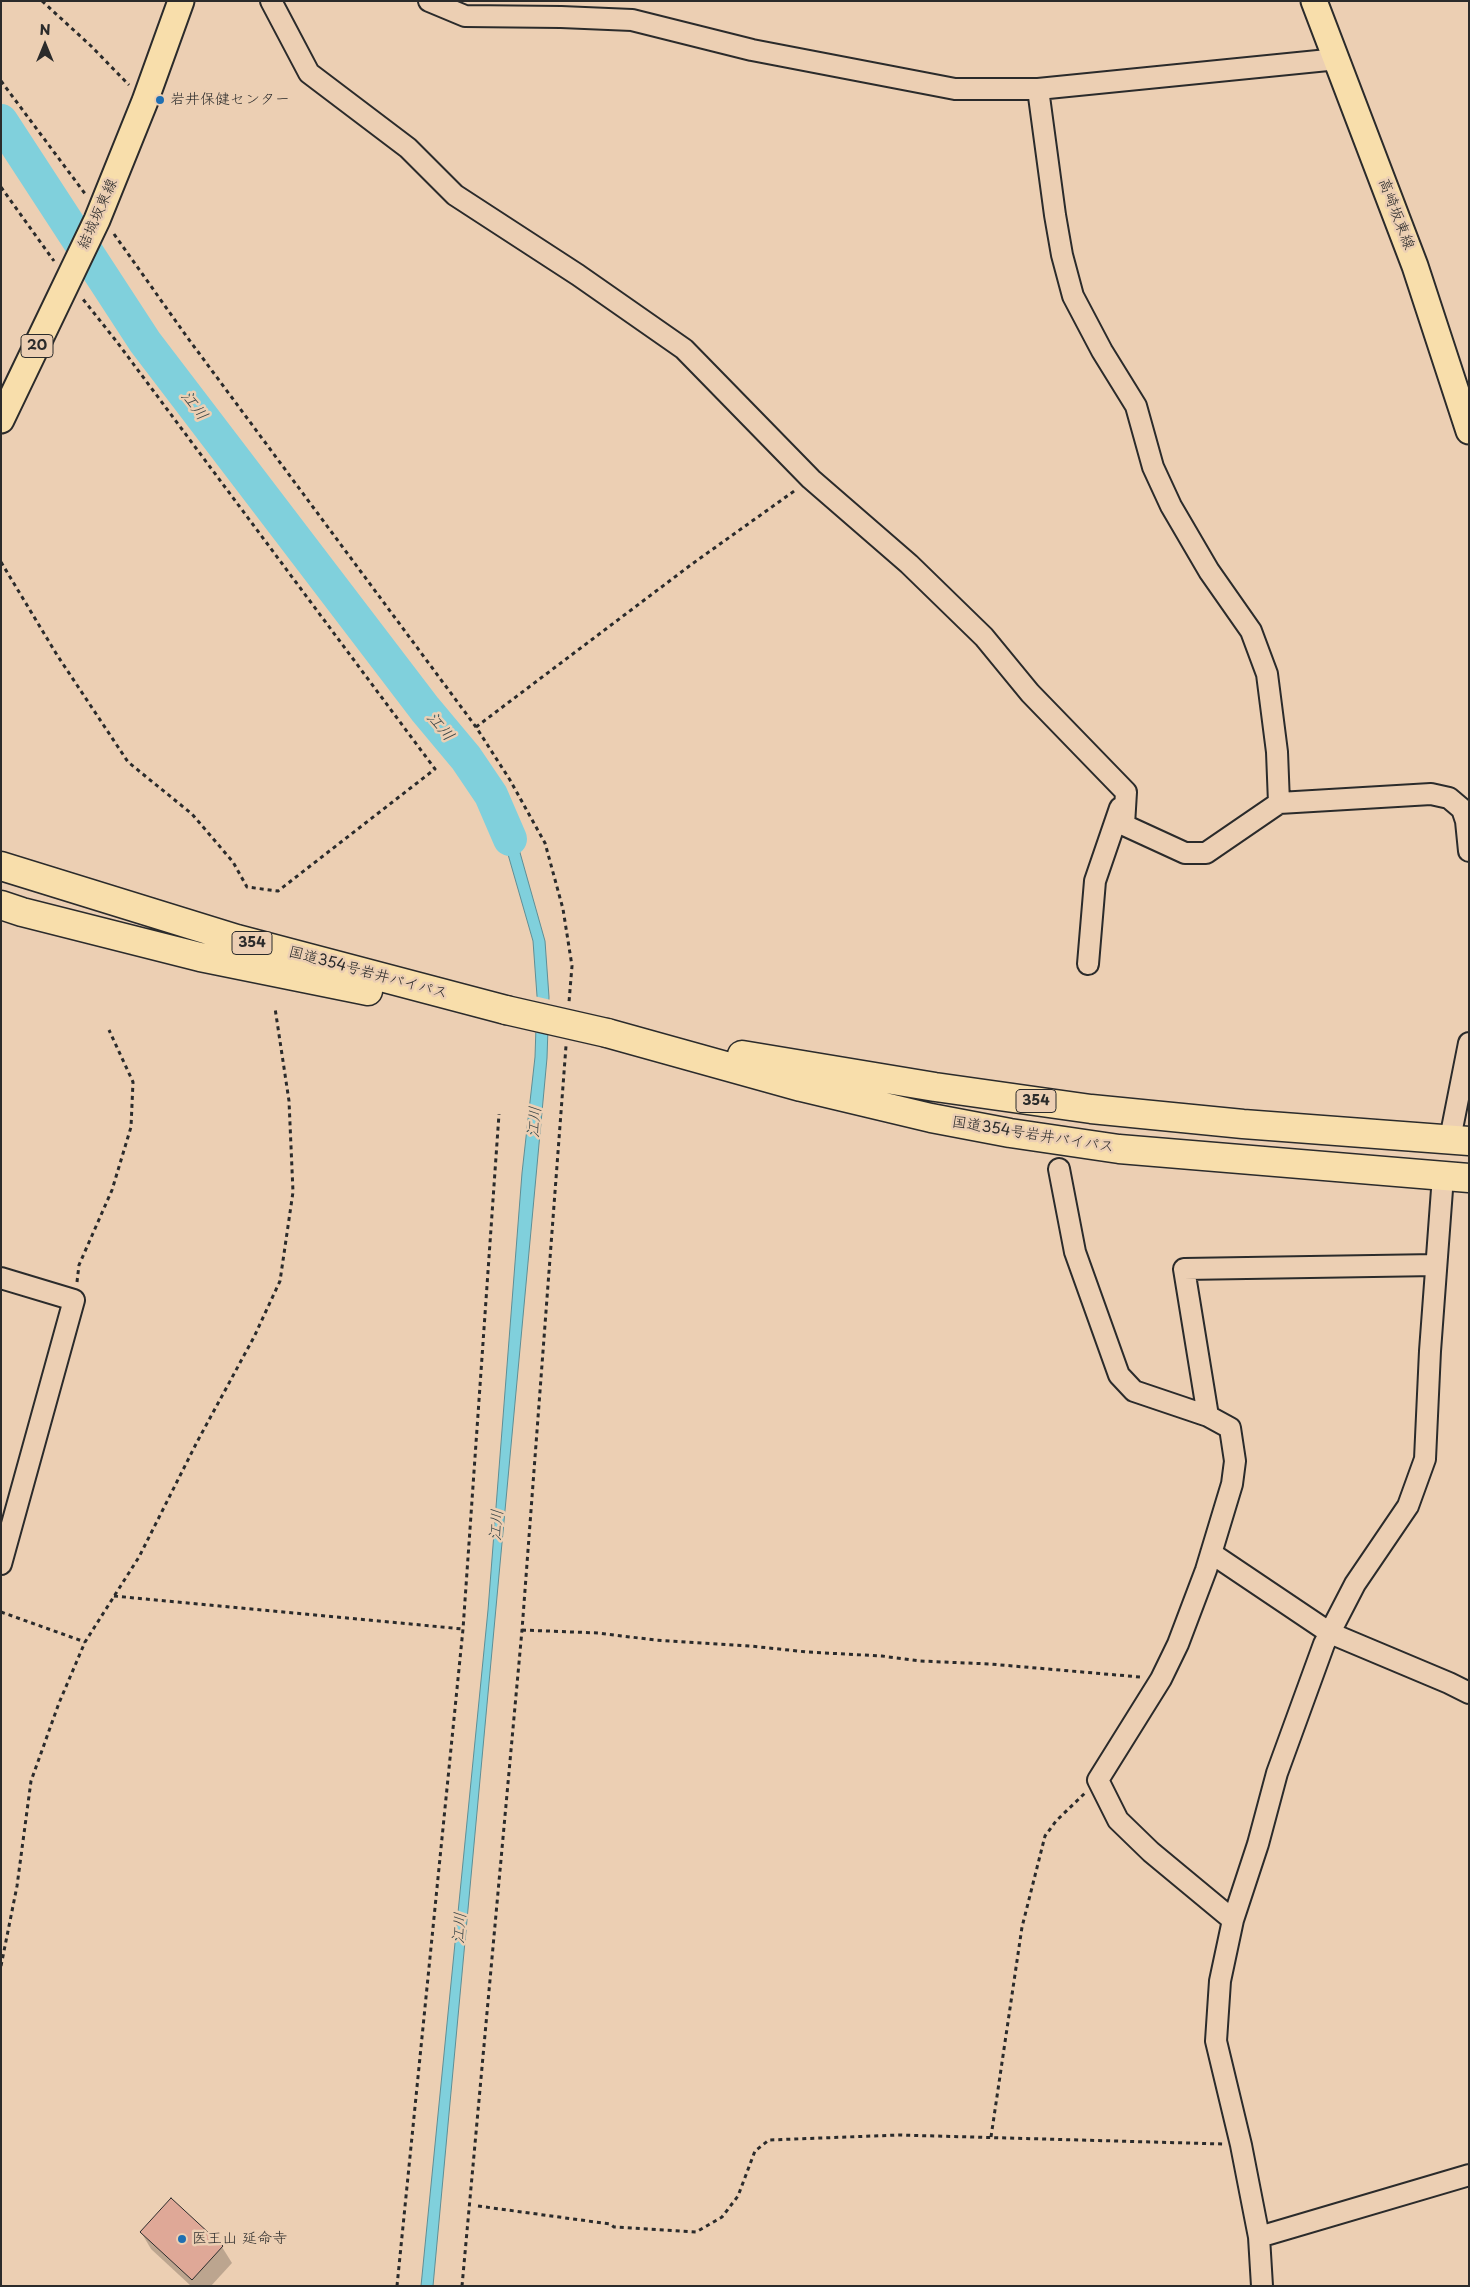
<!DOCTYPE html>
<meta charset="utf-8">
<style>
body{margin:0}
#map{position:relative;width:1470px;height:2287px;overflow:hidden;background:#eccfb3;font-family:"Playpen Sans",sans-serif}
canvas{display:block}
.frame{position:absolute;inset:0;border:2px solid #2b2b2b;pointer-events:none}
.north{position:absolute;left:20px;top:20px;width:50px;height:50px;-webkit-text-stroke:4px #eccfb3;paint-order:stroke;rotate:0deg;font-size:14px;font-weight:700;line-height:20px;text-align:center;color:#2b2b2b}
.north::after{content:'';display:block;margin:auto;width:18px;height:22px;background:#2b2b2b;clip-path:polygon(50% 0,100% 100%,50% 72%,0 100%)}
</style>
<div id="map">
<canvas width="1470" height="2287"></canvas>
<div class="frame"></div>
<div class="north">N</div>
</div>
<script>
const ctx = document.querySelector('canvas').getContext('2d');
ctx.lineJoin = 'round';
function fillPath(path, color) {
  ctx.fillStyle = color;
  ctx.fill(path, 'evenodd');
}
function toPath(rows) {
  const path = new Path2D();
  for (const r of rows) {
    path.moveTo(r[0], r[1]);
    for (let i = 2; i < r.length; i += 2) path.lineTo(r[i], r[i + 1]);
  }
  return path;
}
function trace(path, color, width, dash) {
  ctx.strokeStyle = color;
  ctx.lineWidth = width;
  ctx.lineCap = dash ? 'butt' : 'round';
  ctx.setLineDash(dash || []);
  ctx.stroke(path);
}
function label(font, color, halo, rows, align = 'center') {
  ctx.font = font + ' "Playpen Sans","Klee One",sans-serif';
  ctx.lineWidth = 5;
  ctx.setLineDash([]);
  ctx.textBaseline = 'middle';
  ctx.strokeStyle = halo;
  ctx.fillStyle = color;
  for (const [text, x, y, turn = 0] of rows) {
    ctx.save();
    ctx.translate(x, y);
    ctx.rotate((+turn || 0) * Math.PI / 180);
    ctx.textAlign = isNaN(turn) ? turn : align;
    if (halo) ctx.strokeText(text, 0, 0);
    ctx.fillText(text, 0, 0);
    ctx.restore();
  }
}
const water = toPath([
 [498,795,517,842,545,941,549,997,547,1058,433,2286,421,2286,488,1610,522,1173,535,1057,537,996,533,941,505,844,486,798,498,795]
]);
fillPath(water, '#80d0dc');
trace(water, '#5e8e95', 1);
fillPath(toPath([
 [534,996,551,1000,550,1035,533,1032]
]), '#eccfb3');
fillPath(toPath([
 [141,2232,222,2247,232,2263,211,2286,191,2286,151,2249]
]), '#0003');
trace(toPath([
 [1,121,145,342,425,709,466,758,491,795,510,839]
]), '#80d0dc', 34);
const building = toPath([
 [171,2198,223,2246,192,2280,140,2232,171,2198]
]);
fillPath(building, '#dfa897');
trace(building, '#2b2b2b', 1);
const minor = toPath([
 [271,1,309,73,408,148,455,195,578,275,684,349,811,479,909,564,984,637,1030,693,1126,792,1124,825,1185,853,1206,853,1279,803,1431,794,1449,798,1462,809,1466,821,1469,851],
 [429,1,465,16,561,17,632,20,752,50,955,89,1038,89,1338,59],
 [1038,89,1055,215,1062,255,1073,296,1102,351,1136,406,1153,467,1171,506,1209,571,1251,631,1267,674,1277,752,1279,803],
 [1088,964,1095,881,1120,808],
 [1450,1139,1469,1043],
 [1059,1169,1075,1252,1119,1375,1134,1391,1208,1416,1230,1428,1235,1461,1232,1484,1206,1570,1178,1644,1161,1679,1098,1780,1118,1820,1151,1852,1233,1920],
 [1,1278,74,1300,1,1564],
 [1208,1416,1184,1269,1436,1265],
 [1211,1553,1330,1633,1449,1683,1469,1693],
 [1259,2237,1469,2175],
 [1262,2286,1259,2237,1241,2145,1216,2041,1220,1981,1233,1920,1258,1844,1277,1773,1324,1644,1355,1584,1408,1506,1425,1459,1430,1351,1443,1176]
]);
const major = toPath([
 [1314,1,1415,266,1469,431],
 [1,420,97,220,145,101,181,1]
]);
const highway = toPath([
 [1,866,237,939,506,1010],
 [1,905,22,912,200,957,368,991],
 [607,1033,801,1087,931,1118,1010,1133,1119,1149,1469,1178],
 [742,1055,935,1087,1091,1109,1243,1124,1469,1141]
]);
trace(minor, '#2b2b2b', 24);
trace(major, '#2b2b2b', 29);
trace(highway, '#2b2b2b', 31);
trace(toPath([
 [42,1,91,46,129,85],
 [1,81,86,195],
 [1,187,54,261],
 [114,234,187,337,476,727,510,780,545,843,563,909,572,966,569,1002],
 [1,562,57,655,128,762,192,814,233,862,247,887,278,891,435,769,117,342,82,298],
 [476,727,692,564,797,489],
 [77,1282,79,1265,112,1190,131,1127,133,1082,109,1030],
 [114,1596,463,1629],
 [1,1612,85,1642],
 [522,1630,598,1633,655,1640,750,1646,807,1652,882,1656,920,1661,990,1664,1140,1677],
 [1,1966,17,1886,31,1781,59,1703,85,1642,139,1557,197,1442,254,1337,280,1281,293,1192,289,1101,275,1008],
 [991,2137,1022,1927,1045,1836,1056,1821,1085,1793],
 [478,2206,610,2224,614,2227,696,2232,722,2217,738,2196,755,2151,769,2140,899,2135,1223,2144],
 [397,2286,463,1629,499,1114],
 [462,2286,522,1630,566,1046]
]), '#2b2b2b', 3, [4, 4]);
trace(minor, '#eccfb3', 20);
trace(major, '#f8deab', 25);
trace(highway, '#f8deab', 28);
const highwayBridge = toPath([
 [506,1010,607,1033]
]);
trace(highwayBridge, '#2b2b2b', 31, []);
trace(highwayBridge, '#f8deab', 28);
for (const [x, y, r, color] of [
 [160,100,5,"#1f6fb2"],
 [182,2239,5,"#1f6fb2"]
]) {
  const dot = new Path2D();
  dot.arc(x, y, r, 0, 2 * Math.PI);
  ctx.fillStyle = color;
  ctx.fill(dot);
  trace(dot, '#eccfb3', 2);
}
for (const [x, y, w] of [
 [37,346,32],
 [252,943,40],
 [1036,1101,40]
]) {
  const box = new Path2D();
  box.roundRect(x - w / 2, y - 11.5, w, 23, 4);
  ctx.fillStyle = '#eccfb3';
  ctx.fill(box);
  trace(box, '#2b2b2b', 1);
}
label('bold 14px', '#2b2b2b', null, [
 ["20",37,346],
 ["354",252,943],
 ["354",1036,1101]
]);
label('15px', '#2b2b2b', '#eccfb3', [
 ["岩井保健センター",170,100],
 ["医王山 延命寺",192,2239]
], 'left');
label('15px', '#2b2b2b', '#eccfb3', [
 ["結城坂東線",98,214,-66],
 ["高崎坂東線",1396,214,69],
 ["国道354号岩井バイパス",368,973,15],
 ["国道354号岩井バイパス",1033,1135,9]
]);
label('italic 16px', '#384446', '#eccfb3', [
 ["江川",194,406,53],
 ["江川",440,727,50],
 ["江川",535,1122,-85],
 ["江川",497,1525,-85],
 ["江川",460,1928,-85]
]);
</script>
